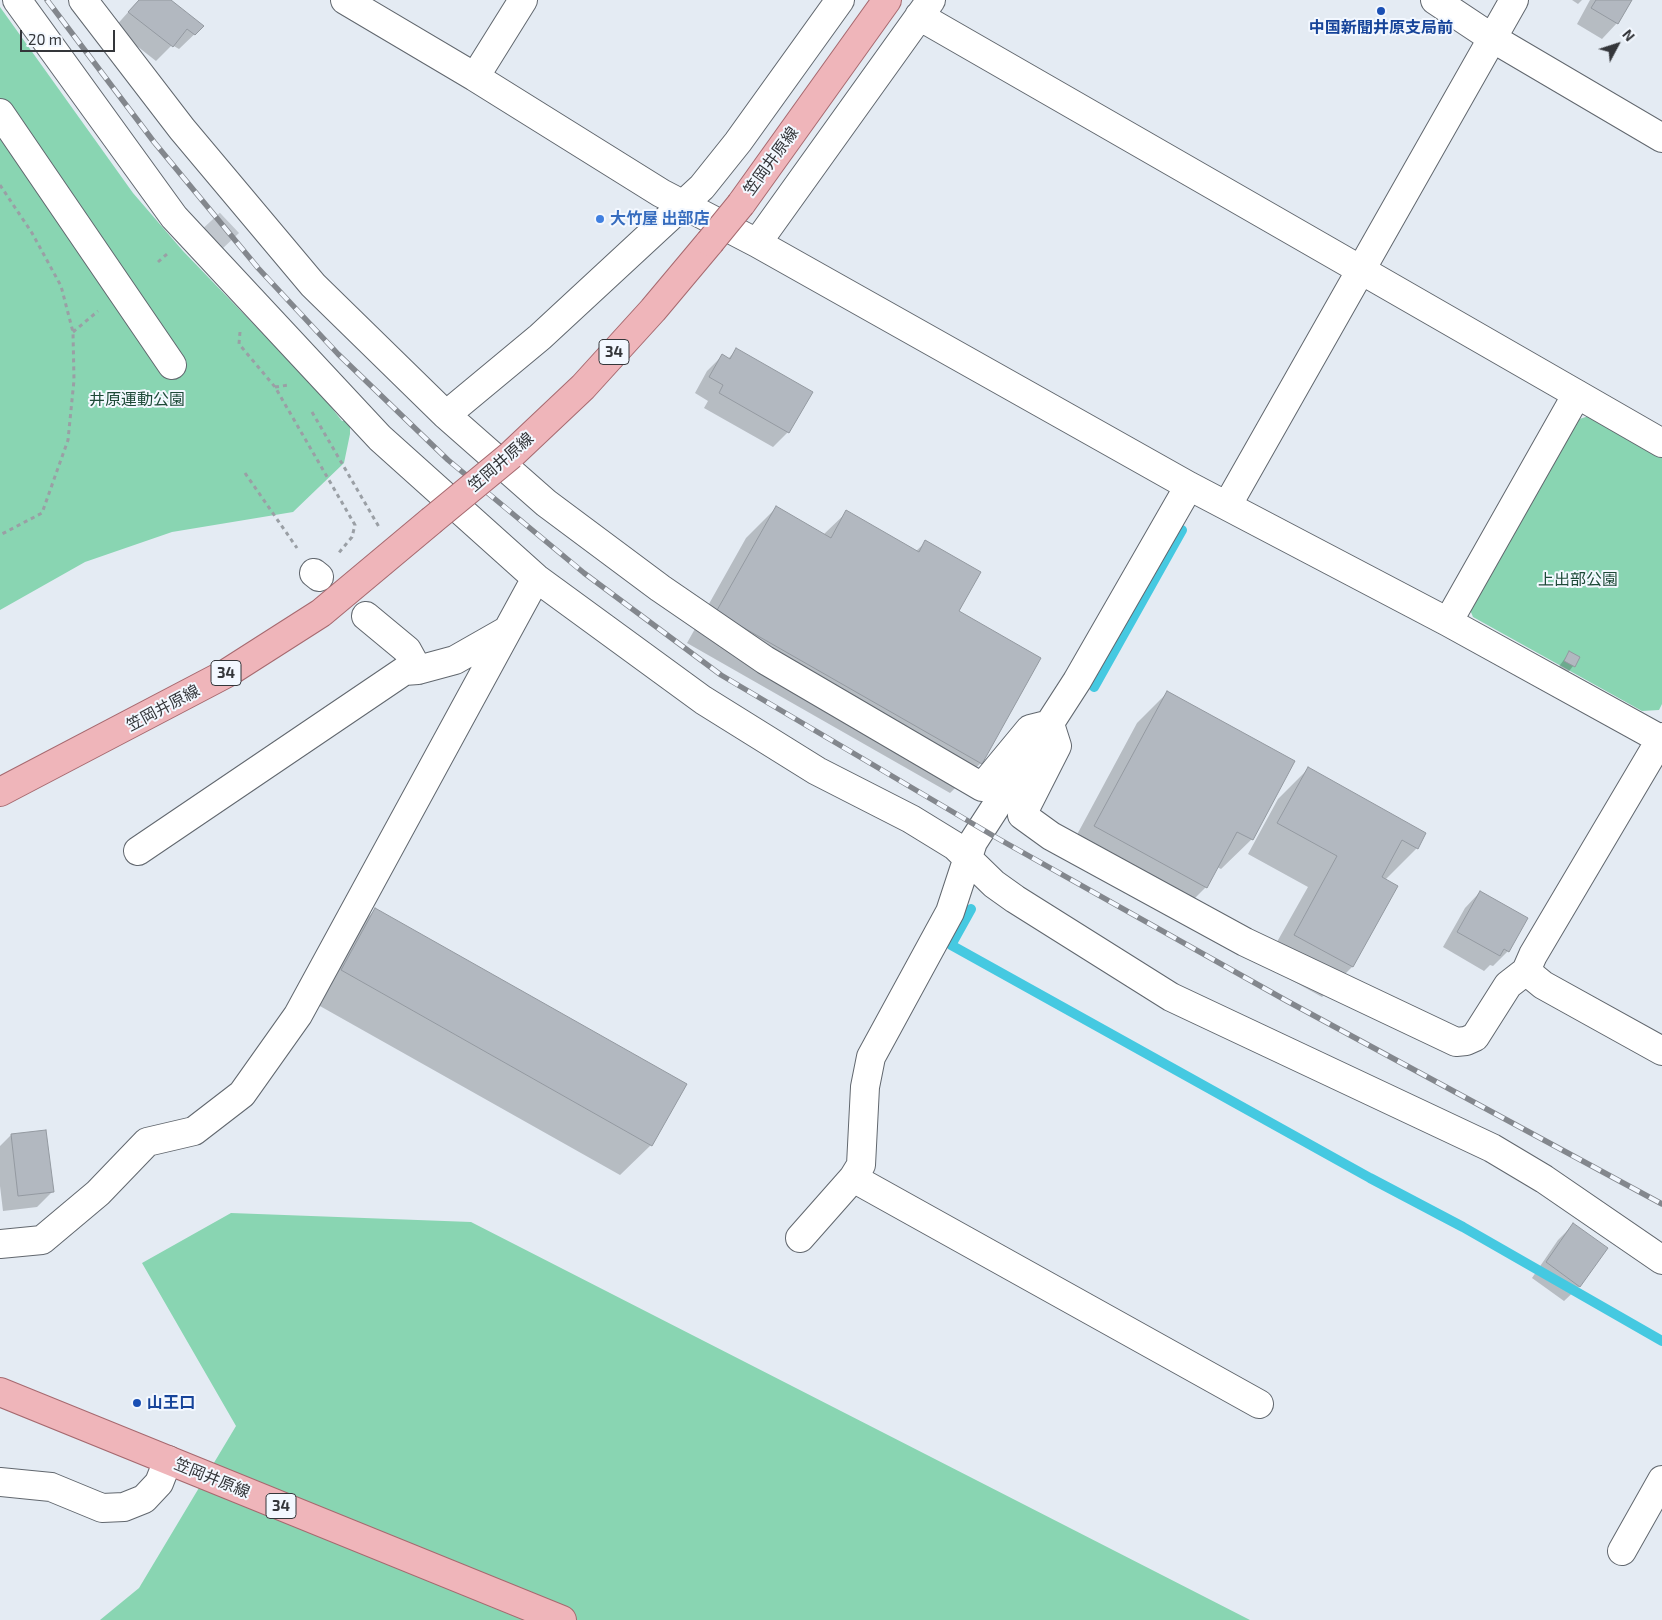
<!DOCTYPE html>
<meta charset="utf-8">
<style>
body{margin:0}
#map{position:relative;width:1662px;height:1620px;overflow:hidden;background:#e4ebf3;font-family:"Exo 2",sans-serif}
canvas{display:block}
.north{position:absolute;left:1592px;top:20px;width:50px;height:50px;-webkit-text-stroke:4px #f3f8ff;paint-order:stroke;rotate:50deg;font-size:14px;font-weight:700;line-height:20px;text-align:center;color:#34363a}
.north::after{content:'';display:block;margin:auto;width:18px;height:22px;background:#34363a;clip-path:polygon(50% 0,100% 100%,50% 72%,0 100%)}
.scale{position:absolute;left:20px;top:30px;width:95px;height:22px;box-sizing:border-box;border:2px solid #34363a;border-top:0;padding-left:6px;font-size:15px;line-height:18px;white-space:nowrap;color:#34363a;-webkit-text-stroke:4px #f3f8ff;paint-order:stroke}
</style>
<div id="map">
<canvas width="1662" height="1620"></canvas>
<div class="north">N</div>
<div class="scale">20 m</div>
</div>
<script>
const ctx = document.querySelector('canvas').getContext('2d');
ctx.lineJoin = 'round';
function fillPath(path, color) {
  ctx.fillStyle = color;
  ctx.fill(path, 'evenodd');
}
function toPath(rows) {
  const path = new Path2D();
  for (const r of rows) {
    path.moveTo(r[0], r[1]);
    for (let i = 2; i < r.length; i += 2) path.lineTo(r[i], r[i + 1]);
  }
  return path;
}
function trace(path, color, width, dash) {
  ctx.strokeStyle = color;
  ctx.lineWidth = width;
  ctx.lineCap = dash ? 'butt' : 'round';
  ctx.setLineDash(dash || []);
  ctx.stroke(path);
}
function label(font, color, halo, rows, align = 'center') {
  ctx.font = font + ' "Exo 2","Noto Sans JP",sans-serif';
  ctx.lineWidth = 4;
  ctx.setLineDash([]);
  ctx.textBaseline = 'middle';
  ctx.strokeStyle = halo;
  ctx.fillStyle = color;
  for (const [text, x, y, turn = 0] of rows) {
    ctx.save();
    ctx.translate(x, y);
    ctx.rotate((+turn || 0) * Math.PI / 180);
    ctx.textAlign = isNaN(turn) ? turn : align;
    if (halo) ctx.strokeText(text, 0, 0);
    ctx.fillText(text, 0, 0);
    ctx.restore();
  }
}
fillPath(toPath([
 [0,7,133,193,183,251,321,394,342,421,350,420,350,434,344,463,293,512,172,532,85,562,0,610],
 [1589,416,1662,458,1662,704,1659,710,1642,711,1473,617,1468,605,1573,421],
 [231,1213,471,1222,1250,1620,100,1620,139,1588,236,1426,142,1263]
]), '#89d5b2');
fillPath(toPath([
 [139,0,169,0,202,27,179,49,172,45,156,61,114,28],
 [1572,0,1582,0,1578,4],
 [1590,0,1631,0,1617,23,1602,39,1577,24],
 [736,350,788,432,773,447,704,408,708,401,695,393,707,371,722,356,728,359],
 [776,508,823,535,847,512,916,551,926,542,957,611,981,763,950,793,687,643,746,538],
 [1569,653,1579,658,1567,674,1557,669],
 [1167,693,1252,839,1221,869,1217,867,1206,887,1176,917,1065,857,1137,723],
 [1308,769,1425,834,1417,848,1385,880,1396,886,1352,967,1322,997,1264,965,1308,887,1248,854,1278,799],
 [1480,892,1508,951,1493,966,1490,965,1484,971,1443,947,1465,908],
 [376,909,651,1145,620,1175,311,1001,345,940],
 [45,1131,52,1192,37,1207,3,1211,0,1186,0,1146,11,1135],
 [1573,1225,1580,1286,1564,1301,1532,1278,1558,1240]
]), '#0003');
trace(toPath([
 [1094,687,1182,530],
 [971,909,951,945,1370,1178,1463,1227,1662,1341]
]), '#45c9e1', 10);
const building = toPath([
 [139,0,171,0,204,26,195,35,187,29,173,47,128,12,139,0],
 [1596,0,1632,0,1618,24,1591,8,1596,0],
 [736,348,813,392,789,433,719,393,723,385,709,377,722,354,730,359,736,348],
 [776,506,831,538,846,510,919,552,925,540,981,572,959,611,1041,658,982,764,716,612,776,506],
 [1569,651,1580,657,1575,667,1564,661,1569,651],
 [1167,691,1295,761,1253,840,1237,832,1207,888,1094,826,1167,691],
 [1308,767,1426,833,1418,849,1402,840,1382,877,1398,886,1353,967,1294,935,1337,856,1277,823,1308,767],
 [1480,891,1528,918,1509,952,1504,949,1500,956,1457,932,1480,891],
 [375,908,687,1084,652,1146,341,970,375,908],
 [46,1130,54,1192,18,1196,11,1134,46,1130],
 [1573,1223,1608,1248,1580,1287,1546,1262,1573,1223]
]);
fillPath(building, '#b2b8c0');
trace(building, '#9399a0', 1);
trace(toPath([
 [209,242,240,213]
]), '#c1c7ce', 28, [28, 14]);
const minor = toPath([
 [17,0,174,217,380,438,536,578,703,700,817,771,911,819,955,846,994,884,1015,899,1171,997,1492,1148,1544,1179,1662,1260],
 [83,0,182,129,313,285,446,415,546,503,660,588,765,660,982,787,1030,729,1050,724,1057,746,1022,815,1051,836,1245,942,1456,1042,1466,1041,1475,1037,1508,985,1526,971,1533,955,1662,737],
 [345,0,475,77,661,193,757,243,1189,486,1448,622,1662,740],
 [1435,0,1492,38,1662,138],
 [919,16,1662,443],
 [475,77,523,0],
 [0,113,172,365],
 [757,243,931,0],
 [446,415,540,337,702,187,738,142,840,0],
 [1227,506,1514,0],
 [314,573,319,577],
 [366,616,407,650,418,670],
 [1448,622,1577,394],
 [138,851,404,671,418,670,455,660,506,631],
 [1526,971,1543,985,1662,1051],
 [853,1178,1259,1404],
 [800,1238,853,1178,861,1165,865,1087,871,1057,950,912,973,842,1077,681,1189,486],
 [0,1244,42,1240,98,1193,147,1142,194,1131,242,1094,298,1015,536,578],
 [0,1482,51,1487,102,1508,124,1507,144,1499,159,1483,168,1460],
 [1622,1551,1662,1480]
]);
const major = toPath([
 [741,204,887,0],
 [511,455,583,387,653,310,710,242],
 [0,792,227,673,321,613,431,521],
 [0,1392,562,1620]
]);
trace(minor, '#61676e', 30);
trace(major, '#a6696f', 30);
trace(toPath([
 [0,185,32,233,61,286,73,332,74,380,68,440,42,513,0,535],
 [158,262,167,254],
 [73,332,98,311],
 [240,332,239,344,275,387,355,525,352,537,337,555],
 [275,387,289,385],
 [312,412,379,527],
 [245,473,297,548]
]), '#9a9fa5', 3, [4, 4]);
trace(minor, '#fff', 28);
trace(major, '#efb5ba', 28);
const rail = toPath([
 [47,0,154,142,258,268,338,354,448,460,584,573,721,675,997,838,1287,1001,1662,1204]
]);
trace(rail, '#83878d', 5.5);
trace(rail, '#f3f8ff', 4, [11]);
const majorBridge = toPath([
 [710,242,741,204],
 [431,521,511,455]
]);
trace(majorBridge, '#a6696f', 30, []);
trace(majorBridge, '#efb5ba', 28);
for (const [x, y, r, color] of [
 [1381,11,5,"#1a4fb4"],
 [600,219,5,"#3f7fe0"],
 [137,1403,5,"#1a4fb4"]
]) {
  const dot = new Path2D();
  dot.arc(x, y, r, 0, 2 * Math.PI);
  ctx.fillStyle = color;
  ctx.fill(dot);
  trace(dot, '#f3f8ff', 2);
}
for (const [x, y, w] of [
 [614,352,30],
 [226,673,30],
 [281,1506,30]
]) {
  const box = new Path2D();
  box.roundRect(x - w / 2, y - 12.5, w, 25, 4);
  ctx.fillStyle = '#f3f8ff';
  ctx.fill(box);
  trace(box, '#34363a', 1);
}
label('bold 15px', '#34363a', null, [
 ["34",614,352],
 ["34",226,673],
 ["34",281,1506]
]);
label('bold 16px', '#164399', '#f3f8ff', [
 ["中国新聞井原支局前",1381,28],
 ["山王口",147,1403,"left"]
]);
label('16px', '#34363a', '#f3f8ff', [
 ["笠岡井原線",771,161,-54],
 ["笠岡井原線",501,462,-41],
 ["笠岡井原線",163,708,-28],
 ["笠岡井原線",212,1478,22]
]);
label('bold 16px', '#366cbe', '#f3f8ff', [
 ["大竹屋 出部店",610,219]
], 'left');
label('16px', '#1e4a38', '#f3f8ff', [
 ["井原運動公園",137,400],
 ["上出部公園",1578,580]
]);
</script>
